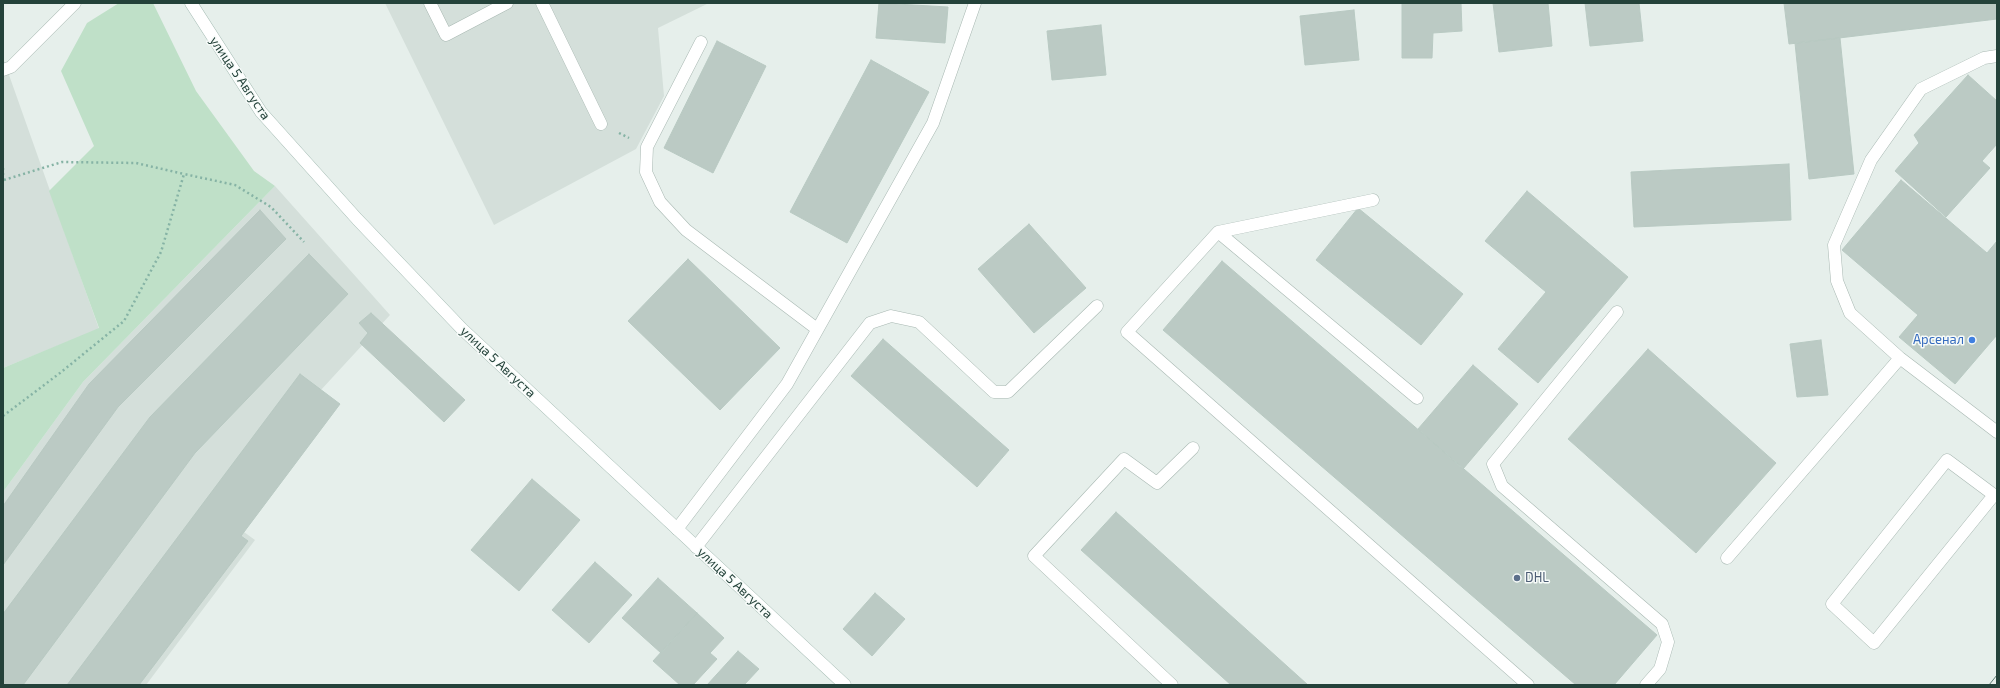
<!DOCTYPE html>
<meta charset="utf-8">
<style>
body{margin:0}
#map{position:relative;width:2000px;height:688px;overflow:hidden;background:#e6efeb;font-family:"Exo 2",sans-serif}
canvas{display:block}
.frame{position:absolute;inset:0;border:4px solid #24423a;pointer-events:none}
</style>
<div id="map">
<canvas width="2000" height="688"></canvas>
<div class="frame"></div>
</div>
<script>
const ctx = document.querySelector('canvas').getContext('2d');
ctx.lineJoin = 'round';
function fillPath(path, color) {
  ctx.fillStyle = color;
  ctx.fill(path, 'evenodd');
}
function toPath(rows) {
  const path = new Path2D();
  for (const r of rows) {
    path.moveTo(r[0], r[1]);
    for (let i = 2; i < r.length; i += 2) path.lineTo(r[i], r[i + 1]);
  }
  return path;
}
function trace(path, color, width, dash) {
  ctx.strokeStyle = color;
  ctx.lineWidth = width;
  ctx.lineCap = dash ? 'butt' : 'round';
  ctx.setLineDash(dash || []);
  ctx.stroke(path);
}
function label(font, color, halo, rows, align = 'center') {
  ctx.font = font + ' "Exo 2",sans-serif';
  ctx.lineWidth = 3;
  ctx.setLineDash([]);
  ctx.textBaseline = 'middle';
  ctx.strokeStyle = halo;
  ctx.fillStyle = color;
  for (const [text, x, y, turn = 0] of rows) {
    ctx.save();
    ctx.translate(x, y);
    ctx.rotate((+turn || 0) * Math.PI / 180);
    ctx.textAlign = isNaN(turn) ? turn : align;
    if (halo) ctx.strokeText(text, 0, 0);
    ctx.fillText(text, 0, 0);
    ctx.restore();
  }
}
fillPath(toPath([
 [385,3,709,3,658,28,664,96,636,149,494,225],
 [3,58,99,329,3,368],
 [275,186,390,315,320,391,226,519,255,540,146,685,3,685,3,492,83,382]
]), '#d4dfda');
fillPath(toPath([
 [119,3,153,3,196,91,254,171,275,186,83,382,3,492,3,368,99,328,49,191,94,146,61,71,87,23]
]), '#bfe0c8');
const building = toPath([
 [879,3,948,7,945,43,876,38,879,3],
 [1402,3,1461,3,1462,31,1433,33,1432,58,1402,58,1402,3],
 [1493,3,1548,3,1552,46,1499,52,1493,3],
 [1585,3,1639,3,1643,41,1590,46,1585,3],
 [1784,3,1997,3,1997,19,1789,44,1784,3],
 [1354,10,1359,60,1305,65,1300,16,1354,10],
 [1101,25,1106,75,1052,80,1047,31,1101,25],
 [1840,38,1854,174,1809,179,1795,43,1840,38],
 [717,41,766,66,713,173,664,148,717,41],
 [871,60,929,92,847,243,790,212,871,60],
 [1968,75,1997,101,1997,144,1982,161,1990,168,1946,217,1895,171,1919,143,1914,135,1968,75],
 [1789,164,1791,220,1634,227,1631,172,1789,164],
 [1901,180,1987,253,1997,241,1997,335,1955,384,1899,337,1918,315,1842,250,1901,180],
 [1527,191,1628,277,1538,383,1498,349,1546,292,1485,241,1527,191],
 [1358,208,1463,294,1421,345,1316,260,1358,208],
 [260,210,286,239,118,407,3,565,3,506,89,384,260,210],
 [1029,224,1086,288,1034,333,978,269,1029,224],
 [309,254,348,294,195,453,23,685,3,685,3,614,150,417,309,254],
 [688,259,780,348,720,410,628,321,688,259],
 [1222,261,1657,635,1614,685,1576,685,1163,330,1222,261],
 [371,313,465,400,444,422,360,343,368,333,359,323,371,313],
 [883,339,1009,450,977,487,851,376,883,339],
 [1821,340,1828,395,1797,397,1790,344,1821,340],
 [1648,349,1776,463,1696,553,1568,439,1648,349],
 [1473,365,1518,404,1463,469,1418,429,1473,365],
 [300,374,340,404,241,536,248,541,139,685,67,685,300,374],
 [532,479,580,520,519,591,471,550,532,479],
 [1116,512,1308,685,1231,685,1081,550,1116,512],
 [595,562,632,595,589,643,552,610,595,562],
 [658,578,697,613,661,653,622,618,658,578],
 [875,593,905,619,872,656,843,629,875,593],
 [697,613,724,638,710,653,717,659,693,685,680,685,653,661,697,613],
 [738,651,759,669,744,685,707,685,738,651]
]);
fillPath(building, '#bbcac4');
trace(building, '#b8c9c2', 1);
const service = toPath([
 [430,3,446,35,507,3],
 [542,3,601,124],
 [701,42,647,147,646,172,660,202,686,230,817,329],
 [1997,56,1984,58,1921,89,1871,160,1834,245,1837,281,1850,313,1900,358,1997,432],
 [3,70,11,67,75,3],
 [1218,232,1373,200],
 [1617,312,1493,464,1502,486,1662,624,1668,642,1660,669,1646,685],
 [1417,398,1218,232,1127,332,1528,685],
 [1994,495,1874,643,1832,604,1947,460,1994,495,1997,495],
 [677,529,787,384,933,123,975,3],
 [696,547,870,323,891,316,919,322,994,392,1008,392,1097,306],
 [1727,558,1900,358],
 [1172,685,1034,556,1124,459,1157,483,1193,448]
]);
const secondary = toPath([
 [191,3,261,112,357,219,462,329,845,685]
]);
trace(service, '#a8b8b2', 13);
trace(secondary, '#a4bbb3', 13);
trace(toPath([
 [619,133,629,138],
 [3,168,3,182],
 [4,180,62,162,136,163,184,174],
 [3,416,60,373,124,321,161,252,184,174,235,185,271,207,304,242]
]), '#86b3a5', 2.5, [2, 3]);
trace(service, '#fff', 12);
trace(secondary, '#fff', 12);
trace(toPath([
 [1989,685,1997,675]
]), '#5f7d75', 1);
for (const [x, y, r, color] of [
 [1972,340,4,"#3f7fe0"],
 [1517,578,4,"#5c6f8a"]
]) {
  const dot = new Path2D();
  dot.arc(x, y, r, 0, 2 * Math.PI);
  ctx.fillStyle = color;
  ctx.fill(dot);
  trace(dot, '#f7fbf9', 1.5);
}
label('13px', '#24423a', '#f7fbf9', [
 ["улица 5 Августа",240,78,56],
 ["улица 5 Августа",498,362,43],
 ["улица 5 Августа",735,583,43]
]);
label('13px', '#366cbe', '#f7fbf9', [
 ["Арсенал",1964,340]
], 'right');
label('13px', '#4e5e75', '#f7fbf9', [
 ["DHL",1525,578]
], 'left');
</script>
